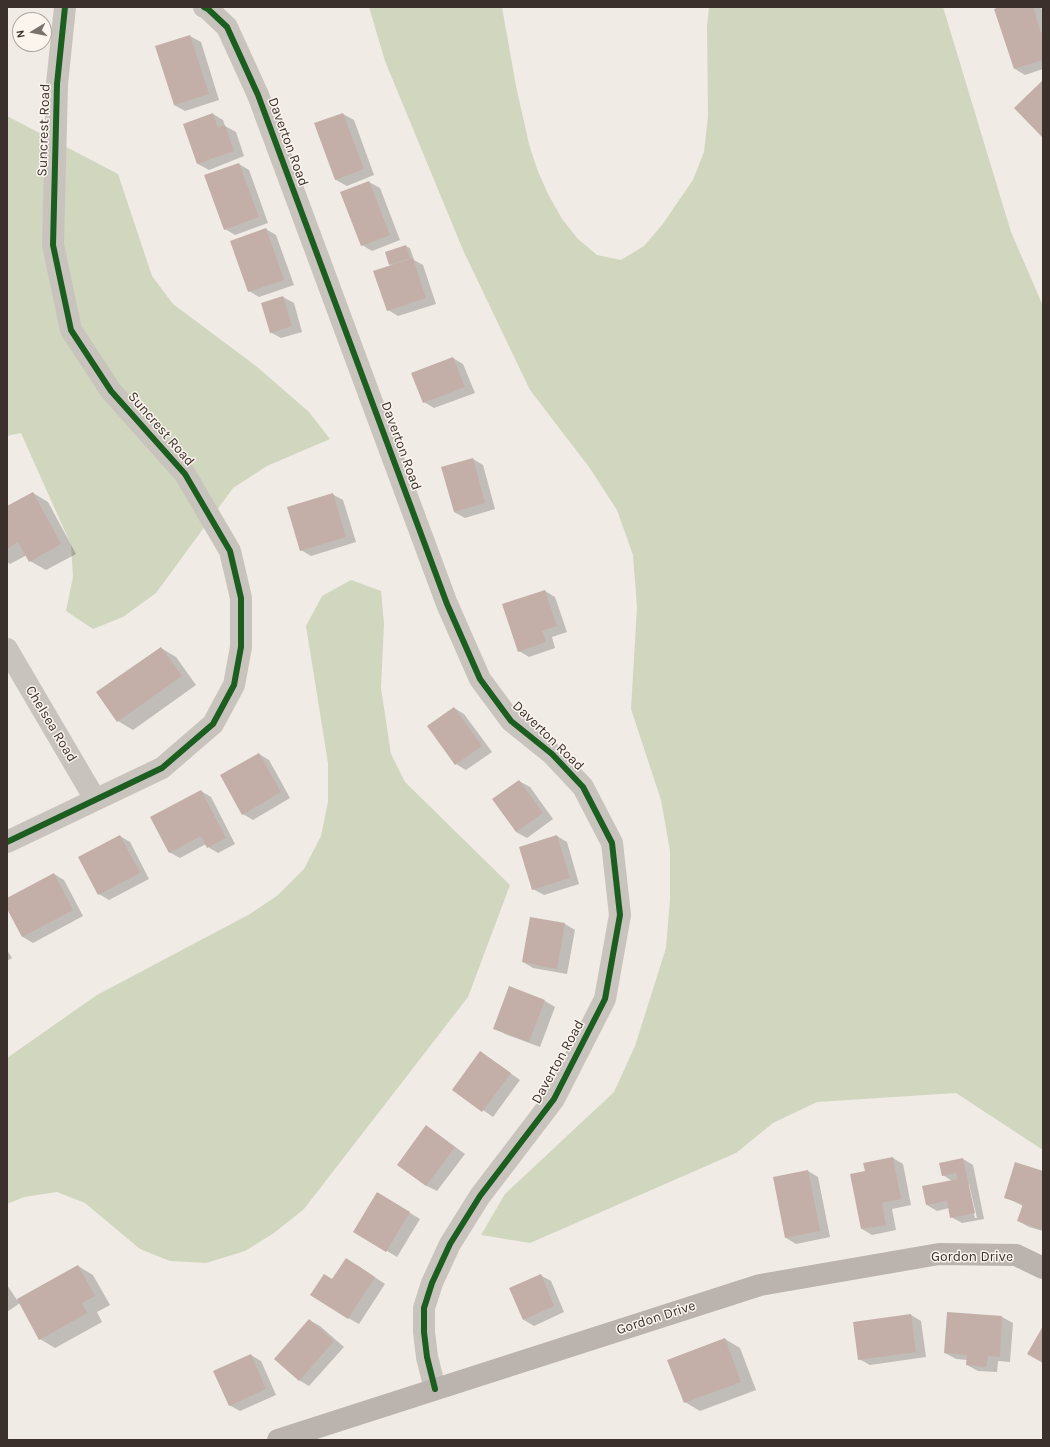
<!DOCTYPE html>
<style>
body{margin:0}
#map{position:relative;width:1050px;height:1447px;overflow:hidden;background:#f0ebe5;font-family:Karla,sans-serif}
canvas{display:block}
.frame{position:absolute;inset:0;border:8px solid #3b302b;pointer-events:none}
.north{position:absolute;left:12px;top:12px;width:40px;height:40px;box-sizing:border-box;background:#fbf5ee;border:1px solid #aea6a0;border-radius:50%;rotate:260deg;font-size:11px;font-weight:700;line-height:16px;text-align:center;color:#3b302b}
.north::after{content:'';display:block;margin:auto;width:14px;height:18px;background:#7a716c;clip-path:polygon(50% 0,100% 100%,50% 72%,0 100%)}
</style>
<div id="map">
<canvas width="1050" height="1447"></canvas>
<div class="frame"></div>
<div class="north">N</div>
</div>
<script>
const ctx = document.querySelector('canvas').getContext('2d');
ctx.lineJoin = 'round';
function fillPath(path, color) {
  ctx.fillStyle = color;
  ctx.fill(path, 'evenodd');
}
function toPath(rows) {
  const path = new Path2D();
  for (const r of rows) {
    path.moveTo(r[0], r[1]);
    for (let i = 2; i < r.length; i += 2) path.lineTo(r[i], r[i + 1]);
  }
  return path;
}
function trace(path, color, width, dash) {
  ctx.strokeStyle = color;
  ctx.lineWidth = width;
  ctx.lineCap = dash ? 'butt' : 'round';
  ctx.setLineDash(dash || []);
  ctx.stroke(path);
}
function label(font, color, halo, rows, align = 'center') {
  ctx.font = font + ' Karla,sans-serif';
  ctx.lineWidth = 3;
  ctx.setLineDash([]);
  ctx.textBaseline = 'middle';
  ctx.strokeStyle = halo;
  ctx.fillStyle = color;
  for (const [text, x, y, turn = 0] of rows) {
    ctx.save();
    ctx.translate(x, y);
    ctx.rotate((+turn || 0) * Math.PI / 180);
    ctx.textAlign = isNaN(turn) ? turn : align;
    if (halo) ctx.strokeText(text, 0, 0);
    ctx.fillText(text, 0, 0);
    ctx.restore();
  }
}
fillPath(toPath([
 [369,7,502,7,516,86,529,144,537,169,548,194,562,219,578,239,597,255,621,260,644,246,662,225,693,180,704,152,708,116,707,27,709,7,943,7,1011,232,1043,306,1043,1150,956,1093,817,1102,773,1123,736,1153,530,1243,481,1235,505,1194,614,1092,635,1046,666,948,670,899,670,851,661,800,631,709,637,607,633,555,617,510,589,467,530,390,463,250,385,61],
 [7,116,118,174,152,276,173,304,256,366,309,412,330,439,267,466,233,488,156,593,123,617,93,629,66,611,73,577,71,545,21,433,7,436],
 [351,580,381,591,384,624,381,688,391,754,405,782,510,885,468,997,304,1209,274,1233,245,1251,206,1263,170,1261,140,1249,85,1203,57,1192,24,1197,7,1204,7,1058,97,995,250,914,278,895,304,869,321,836,328,802,328,763,306,626,322,596]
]), '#d1d6bf');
fillPath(toPath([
 [1003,7,1041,7,1043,14,1043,69,1025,75,1015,69],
 [190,36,201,42,219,100,185,111,174,105],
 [213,114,223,120,225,126,236,132,244,156,209,170,198,164],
 [343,114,354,120,374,175,347,186,336,180],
 [239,164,249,170,268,223,235,235,225,229],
 [369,182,380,188,400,240,372,251,362,245],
 [266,229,276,235,294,285,259,297,249,291],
 [405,246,410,248,414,260,423,265,436,304,398,316,388,310,393,266,390,264],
 [283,297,294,303,302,332,281,338,270,332],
 [453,358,463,364,475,393,434,408,424,402],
 [473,459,483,465,495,509,465,518,454,512],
 [33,493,48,502,76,554,46,570,30,561,27,555,10,564,7,562,7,507],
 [332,494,343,500,356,542,311,556,301,550],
 [545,591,555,597,567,632,552,637,555,648,529,657,519,651],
 [161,648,176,657,196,685,133,730,118,721],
 [454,708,464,714,492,752,466,770,456,764],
 [259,754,269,760,290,798,253,820,243,814],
 [519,781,530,787,553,819,527,838,516,832],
 [201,791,211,797,235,844,218,853,208,847,206,844,180,858,169,852],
 [120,836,130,842,149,879,109,900,99,894],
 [557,836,567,842,579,884,544,895,533,889],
 [54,874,64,880,83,916,33,943,23,937,7,907,7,900],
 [565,924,575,930,567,974,533,968,523,962],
 [7,950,12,958,7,961],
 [545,1001,555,1007,540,1047,505,1034,495,1028],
 [480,1052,520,1080,493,1117,453,1089],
 [426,1127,436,1133,465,1154,437,1191,427,1186,399,1164],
 [893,1158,903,1164,911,1205,892,1209,896,1230,872,1235,862,1229,866,1172],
 [963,1159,973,1165,984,1219,962,1223,951,1217,949,1208,937,1211,927,1205,952,1181,943,1175],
 [967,1184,969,1184,977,1218,975,1218],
 [808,1171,818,1177,830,1237,796,1244,786,1238],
 [1043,1172,1043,1231,1029,1227,1018,1221,1023,1206,1005,1197],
 [377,1193,420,1219,397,1257,354,1231],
 [357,1265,385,1284,359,1324,348,1318],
 [78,1266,93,1275,110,1305,97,1312,102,1322,55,1348,40,1339,20,1303,7,1312,7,1285,17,1300],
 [540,1275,551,1281,564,1312,534,1326,524,1320],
 [948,1313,1002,1317,1013,1323,1010,1362,998,1361,997,1372,978,1371,967,1365,968,1360,956,1359,945,1353],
 [911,1315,921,1321,926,1357,870,1365,859,1359],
 [309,1320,320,1326,344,1347,309,1386,299,1380],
 [725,1339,740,1348,756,1390,700,1411,685,1402],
 [251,1355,261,1361,276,1395,240,1411,229,1405]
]), '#0003');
fillPath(toPath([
 [999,7,1033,7,1041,33,1043,32,1043,60,1014,69,994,9],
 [190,35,209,94,174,105,155,46],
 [1043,80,1043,138,1014,108],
 [213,113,218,128,225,125,234,151,197,164,183,124],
 [343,113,364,169,335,180,314,123],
 [239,163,259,217,224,230,204,175],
 [369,181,390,235,361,246,340,192],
 [266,228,284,280,248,292,230,241],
 [406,245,410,258,389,265,385,252],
 [413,258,426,298,387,311,373,271],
 [283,296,292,326,270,333,261,303],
 [453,357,465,387,423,403,411,373],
 [473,458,485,503,454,512,441,467],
 [33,492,61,544,29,562,18,542,7,549,7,506],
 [333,493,346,537,300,551,287,507],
 [545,590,557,626,542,631,546,642,518,652,502,604],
 [161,647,182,676,117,722,96,692],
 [454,707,482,746,455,765,427,726],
 [259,753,281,792,242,815,220,775],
 [519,780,543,813,516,832,492,799],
 [201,790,226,838,207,848,201,836,169,853,150,817],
 [120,835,140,873,98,895,78,857],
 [557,835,570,878,532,890,519,847],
 [54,873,73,910,22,937,7,909,7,898],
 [530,917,565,923,557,969,522,962],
 [509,986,545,1000,529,1042,493,1029],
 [480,1051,511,1073,482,1112,452,1090],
 [426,1125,455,1147,426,1186,397,1165],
 [893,1157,901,1199,882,1203,886,1225,861,1229,850,1174,865,1171,863,1163],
 [963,1158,975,1213,950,1218,947,1201,926,1205,922,1186,958,1179,956,1173,942,1176,939,1163],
 [1015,1162,1043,1171,1043,1230,1017,1221,1023,1204,1004,1198],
 [808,1170,820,1231,785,1238,773,1177],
 [377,1192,410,1212,386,1252,353,1232],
 [346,1258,375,1277,348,1319,310,1295,324,1274,332,1279],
 [78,1265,95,1296,82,1303,87,1313,39,1340,17,1299],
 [541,1274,554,1306,523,1320,509,1288],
 [947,1312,1002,1316,1000,1357,988,1356,986,1367,966,1365,967,1355,944,1353],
 [911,1314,916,1352,858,1360,853,1322],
 [309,1319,334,1341,299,1381,274,1359],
 [1043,1326,1043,1363,1027,1354],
 [725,1338,741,1382,684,1403,667,1360],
 [251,1354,266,1389,229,1406,213,1371]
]), '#c3afa7');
trace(toPath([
 [204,7,208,9,227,27,258,95,447,604,480,679,511,721,552,754,583,787,612,843,620,915,605,999,554,1099,480,1196,450,1244,432,1283,424,1308,424,1332,427,1357,435,1389],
 [7,649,95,799],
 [7,842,162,768,213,724,234,685,241,647,241,598,230,551,185,474,111,391,71,330,53,245,57,84,65,7]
]), '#c9c3be', 22);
trace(toPath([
 [278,1440,760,1285,939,1254,1016,1255,1043,1268]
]), '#bab3ae', 22);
trace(toPath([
 [204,7,208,9,227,27,258,95,447,604,480,679,511,721,552,754,583,787,612,843,620,915,605,999,554,1099,480,1196,450,1244,432,1283,424,1308,424,1332,427,1357,435,1389],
 [7,842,162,768,213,724,234,685,241,647,241,598,230,551,185,474,111,391,71,330,53,245,57,84,65,7]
]), '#1b5e20', 6);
label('14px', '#3b302b', '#fbf5ee', [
 ["Suncrest Road",44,130,-88],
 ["Daverton Road",288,142,70],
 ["Suncrest Road",161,429,49],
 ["Daverton Road",401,446,70],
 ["Chelsea Road",51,724,59],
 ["Daverton Road",548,736,44],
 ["Daverton Road",558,1062,-61],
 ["Gordon Drive",972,1257],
 ["Gordon Drive",656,1318,-18]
]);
</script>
